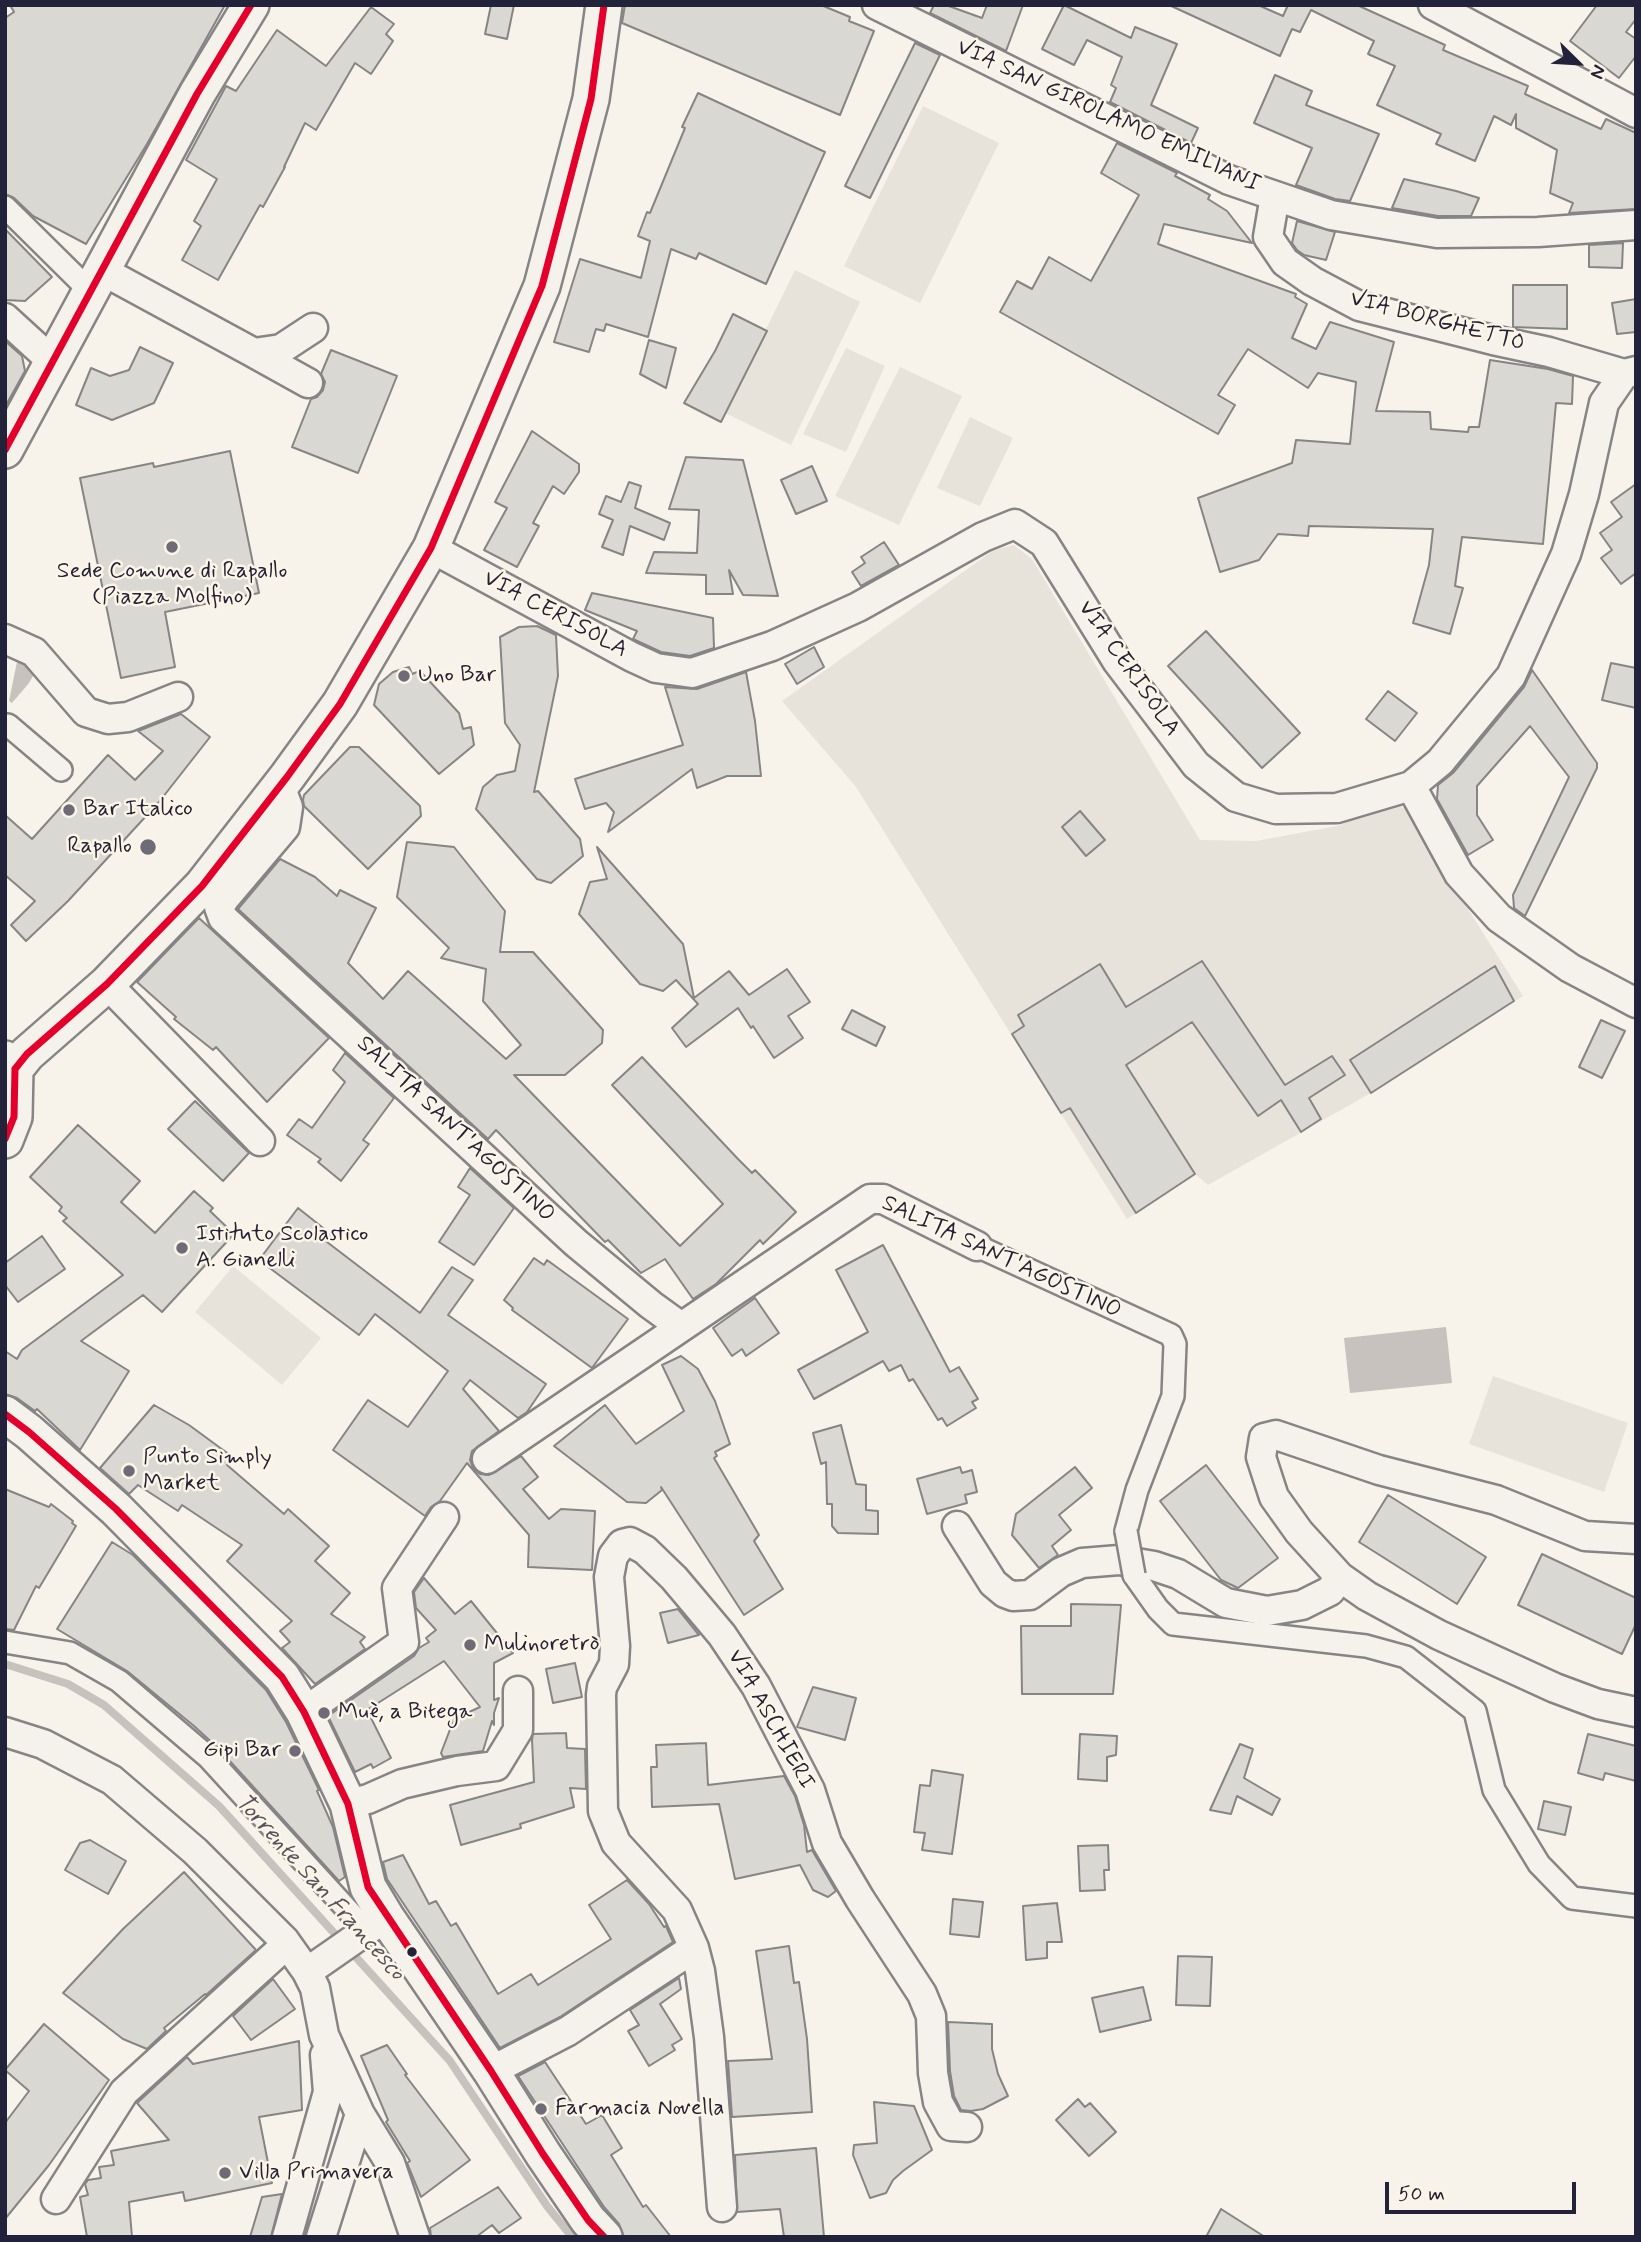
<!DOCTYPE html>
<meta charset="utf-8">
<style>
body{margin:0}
#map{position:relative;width:1641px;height:2242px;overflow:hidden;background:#f7f3ea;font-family:Mynerve,sans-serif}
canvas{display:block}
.frame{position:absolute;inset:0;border:7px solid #22223b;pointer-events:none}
.north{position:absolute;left:1543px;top:28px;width:70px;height:70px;-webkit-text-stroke:5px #fcf5e5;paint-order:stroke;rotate:114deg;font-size:19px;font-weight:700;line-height:28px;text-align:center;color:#22223b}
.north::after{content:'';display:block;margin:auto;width:24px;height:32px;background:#22223b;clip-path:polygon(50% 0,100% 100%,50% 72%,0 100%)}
.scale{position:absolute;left:1385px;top:2182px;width:191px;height:32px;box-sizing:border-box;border:4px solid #22223b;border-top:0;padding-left:9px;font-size:21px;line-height:24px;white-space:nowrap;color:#22223b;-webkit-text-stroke:5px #fcf5e5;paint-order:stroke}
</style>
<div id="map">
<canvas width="1641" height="2242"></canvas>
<div class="frame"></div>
<div class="north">N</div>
<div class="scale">50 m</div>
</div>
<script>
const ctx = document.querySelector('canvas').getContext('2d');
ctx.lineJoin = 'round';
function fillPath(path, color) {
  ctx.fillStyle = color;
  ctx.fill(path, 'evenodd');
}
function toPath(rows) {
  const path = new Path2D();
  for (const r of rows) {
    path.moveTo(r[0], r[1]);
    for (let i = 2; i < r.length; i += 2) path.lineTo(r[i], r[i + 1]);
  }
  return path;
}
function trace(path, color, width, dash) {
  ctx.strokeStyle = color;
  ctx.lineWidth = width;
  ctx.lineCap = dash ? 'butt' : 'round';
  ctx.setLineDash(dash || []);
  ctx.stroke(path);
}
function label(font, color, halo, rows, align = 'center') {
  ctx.font = font + ' Mynerve,sans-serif';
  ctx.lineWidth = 5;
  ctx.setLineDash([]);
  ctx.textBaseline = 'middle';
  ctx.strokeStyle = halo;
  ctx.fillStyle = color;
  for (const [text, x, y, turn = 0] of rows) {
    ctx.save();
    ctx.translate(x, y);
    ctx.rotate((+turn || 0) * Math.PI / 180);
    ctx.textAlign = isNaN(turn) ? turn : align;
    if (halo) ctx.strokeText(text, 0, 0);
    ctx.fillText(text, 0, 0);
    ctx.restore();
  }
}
fillPath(toPath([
 [923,106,999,143,920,303,844,266],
 [795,270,860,302,791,445,725,413],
 [846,348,885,366,846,452,803,434],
 [900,367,962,396,899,525,835,496],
 [970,417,1013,438,980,506,937,488],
 [1014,545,1032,559,1200,840,1256,841,1337,826,1394,804,1404,808,1523,996,1371,1093,1208,1185,1195,1174,1127,1219,856,787,782,701,994,550],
 [233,1266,321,1338,282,1385,195,1312],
 [1493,1376,1628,1423,1604,1492,1469,1444]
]), '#e8e3da');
fillPath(toPath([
 [18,657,28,664,33,676,29,683,12,703,9,701],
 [1446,1327,1452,1383,1350,1393,1344,1338]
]), '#c7c2be');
trace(toPath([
 [5,1664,68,1684,104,1705,219,1806,450,2061,547,2206,572,2237]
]), '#c7c2be', 8);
const building = toPath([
 [10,5,225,5,147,144,86,244,33,216,14,198,5,194,5,18,14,12,10,5],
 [491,5,514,5,507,39,485,34,491,5],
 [625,5,821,5,850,17,849,21,874,31,840,115,622,23,625,5],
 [934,5,946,5,982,18,987,5,1023,5,1006,51,930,13,934,5],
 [1064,5,1131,38,1135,27,1177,44,1151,105,1198,128,1191,143,1110,102,1116,88,1111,85,1122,57,1087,40,1074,65,1042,49,1064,5],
 [1169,5,1258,5,1283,16,1288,5,1357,5,1445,45,1443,50,1528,86,1525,94,1601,129,1606,119,1636,133,1636,209,1569,213,1573,203,1550,193,1557,150,1516,128,1516,114,1511,125,1494,116,1475,161,1436,144,1441,134,1377,105,1395,66,1368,54,1374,41,1311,10,1300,32,1292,29,1280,56,1169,5],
 [1597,5,1636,5,1636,19,1626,32,1636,39,1636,56,1619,78,1570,41,1597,5],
 [371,7,394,24,386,34,393,41,371,74,355,63,316,130,305,123,284,167,285,167,263,207,260,205,218,280,182,260,201,226,194,221,217,179,186,160,226,86,236,91,277,30,326,66,371,7],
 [915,43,940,55,870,198,845,186,915,43],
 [1275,75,1312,91,1306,105,1379,134,1350,201,1335,199,1296,185,1312,148,1254,123,1275,75],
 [698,93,825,152,766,284,699,253,696,259,671,249,648,337,606,324,604,331,596,329,589,352,554,342,580,259,641,278,650,241,638,236,647,212,650,213,685,128,682,127,698,93],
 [1117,143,1177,173,1175,176,1210,195,1208,199,1227,211,1252,243,1164,224,1158,244,1296,294,1295,297,1307,304,1292,338,1316,349,1330,322,1394,342,1376,411,1430,412,1431,429,1468,432,1469,427,1479,427,1490,360,1548,369,1573,376,1572,404,1556,403,1543,544,1462,537,1455,586,1463,588,1450,634,1413,623,1429,565,1433,529,1309,526,1308,536,1278,534,1259,560,1220,572,1198,498,1292,463,1296,440,1350,444,1356,382,1318,373,1308,388,1248,349,1218,395,1235,405,1218,434,1000,312,1017,281,1032,289,1049,257,1091,281,1139,195,1101,173,1117,143],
 [1404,179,1456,191,1479,198,1471,216,1438,216,1392,208,1404,179],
 [1297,221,1335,232,1326,260,1304,255,1297,250,1292,243,1297,221],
 [5,229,52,277,25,301,5,300,5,229],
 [1623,243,1622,268,1589,267,1589,245,1623,243],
 [1513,285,1567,285,1567,329,1513,327,1513,285],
 [1636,299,1636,332,1617,334,1612,303,1636,299],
 [733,314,767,331,721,422,684,403,715,351,733,314],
 [649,340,676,348,666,388,640,374,649,340],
 [5,341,22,356,25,371,5,407,5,341],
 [140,347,173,363,154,403,112,420,76,405,91,368,110,376,129,370,140,347],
 [331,350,397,376,358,473,292,447,311,399,317,397,323,390,325,382,321,374,331,350],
 [532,431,579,464,579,472,564,494,553,486,533,523,539,526,517,567,484,550,507,508,495,502,532,431],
 [230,451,259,593,165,612,175,667,121,678,80,478,153,463,154,467,230,451],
 [686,457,743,460,778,596,743,595,729,570,733,594,706,594,706,575,646,573,654,552,697,553,699,510,669,509,686,457],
 [812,466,827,501,796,514,781,480,812,466],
 [629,482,641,486,635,508,670,523,664,540,630,526,623,555,602,547,613,520,599,514,606,496,621,502,629,482],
 [1636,484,1636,573,1621,584,1601,558,1612,550,1600,533,1622,517,1611,502,1636,484],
 [884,542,899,565,861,586,852,572,865,563,861,557,884,542],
 [592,593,713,618,714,648,690,656,661,652,633,639,637,631,585,610,592,593],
 [537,626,556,635,558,676,534,792,538,791,580,839,583,856,551,883,537,879,476,809,483,787,497,775,515,771,520,745,505,723,500,637,519,627,537,626],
 [1206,631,1300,733,1262,768,1168,666,1206,631],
 [814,647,824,667,797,684,785,664,814,647],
 [1611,663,1636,668,1636,708,1602,700,1611,663],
 [409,667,412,674,420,671,459,713,463,729,471,727,474,745,439,774,374,705,379,684,393,672,409,667],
 [1532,670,1597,763,1597,768,1525,916,1514,908,1513,895,1569,777,1530,726,1477,786,1477,815,1493,840,1468,855,1437,799,1438,785,1453,773,1524,687,1532,670],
 [746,672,755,721,761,776,727,776,697,788,692,769,608,832,614,812,606,803,585,809,575,779,683,745,665,687,697,689,746,672],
 [1388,691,1417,713,1395,741,1366,719,1388,691],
 [181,714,210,737,159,802,68,901,26,941,11,925,35,901,5,875,5,815,32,839,108,755,135,780,163,751,138,731,181,714],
 [350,747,359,747,420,806,421,816,368,869,304,806,303,800,304,795,350,747],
 [1080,811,1105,840,1086,856,1062,827,1080,811],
 [407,842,454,847,505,911,500,952,533,952,603,1030,602,1043,565,1075,514,1075,680,1246,723,1204,612,1085,642,1057,738,1159,752,1173,755,1170,796,1212,763,1244,760,1240,716,1284,693,1299,665,1259,641,1273,608,1240,605,1242,496,1130,488,1139,238,909,280,859,315,877,337,896,340,890,376,908,348,963,383,999,408,971,506,1059,521,1045,483,1001,486,969,441,958,449,948,397,897,407,842],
 [597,847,683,944,694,998,729,971,749,995,787,969,810,1002,788,1016,803,1038,774,1058,753,1026,751,1028,738,1008,686,1047,672,1028,698,1004,676,980,663,991,640,984,579,914,590,882,607,879,597,847],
 [199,918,329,1038,267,1102,216,1047,213,1050,174,1019,176,1017,137,982,199,918],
 [1202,961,1285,1085,1332,1056,1345,1075,1309,1098,1321,1119,1301,1132,1281,1100,1258,1116,1192,1022,1126,1065,1195,1174,1136,1213,1070,1108,1061,1113,1012,1034,1024,1026,1018,1015,1100,964,1126,1007,1202,961],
 [1495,966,1514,1001,1371,1093,1350,1060,1495,966],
 [852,1010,885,1027,876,1046,842,1029,852,1010],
 [1601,1020,1625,1031,1602,1078,1579,1067,1601,1020],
 [345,1053,394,1098,363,1140,369,1144,341,1181,318,1162,321,1159,287,1135,299,1119,312,1128,345,1082,333,1070,345,1053],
 [195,1101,249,1153,223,1181,168,1129,195,1101],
 [78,1125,140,1181,121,1202,155,1233,194,1191,213,1208,210,1211,234,1234,162,1312,143,1295,81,1341,129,1371,80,1450,37,1409,35,1411,17,1398,5,1394,5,1351,17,1359,22,1350,123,1275,63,1221,67,1218,59,1211,62,1207,30,1177,78,1125],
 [470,1168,514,1208,474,1265,439,1242,470,1195,458,1187,470,1168],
 [298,1208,332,1235,327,1242,420,1313,452,1267,473,1280,448,1315,546,1384,527,1412,518,1418,470,1380,463,1389,499,1431,472,1451,470,1460,473,1468,480,1474,489,1475,521,1456,538,1477,523,1489,549,1519,561,1509,595,1511,592,1570,528,1567,529,1535,467,1463,440,1501,431,1507,425,1516,333,1450,368,1400,408,1427,448,1371,375,1314,359,1335,259,1260,298,1208],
 [42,1236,65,1269,18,1302,5,1285,5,1263,42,1236],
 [883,1245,950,1372,959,1367,978,1399,972,1402,976,1408,947,1426,942,1418,938,1420,913,1379,909,1381,901,1365,889,1371,883,1361,814,1399,798,1370,868,1332,836,1270,883,1245],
 [534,1258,544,1265,547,1260,628,1319,592,1368,512,1310,513,1308,504,1300,534,1258],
 [755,1298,779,1333,746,1356,742,1349,732,1356,713,1328,755,1298],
 [681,1356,698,1369,715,1401,730,1444,715,1452,717,1456,714,1458,759,1535,754,1541,783,1589,744,1615,661,1487,662,1490,646,1503,627,1502,554,1446,605,1405,636,1444,684,1411,662,1365,681,1356],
 [154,1405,189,1425,234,1458,227,1465,284,1514,288,1509,329,1546,315,1561,350,1593,331,1614,365,1637,360,1642,365,1649,315,1684,282,1648,290,1642,280,1631,292,1621,227,1561,242,1545,182,1505,178,1511,138,1485,129,1494,100,1468,154,1405],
 [841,1425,856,1484,866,1485,866,1510,878,1511,878,1534,838,1533,832,1526,832,1504,827,1504,826,1462,821,1464,813,1433,841,1425],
 [1206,1465,1278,1558,1238,1588,1221,1580,1160,1501,1206,1465],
 [960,1467,962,1473,972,1470,977,1492,965,1495,967,1503,927,1514,917,1479,960,1467],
 [1075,1467,1092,1488,1059,1515,1071,1530,1052,1546,1058,1555,1039,1568,1012,1535,1016,1514,1075,1467],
 [5,1489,49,1507,51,1504,73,1521,72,1523,76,1526,39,1588,36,1586,14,1630,5,1629,5,1489],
 [1388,1495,1486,1557,1457,1604,1359,1542,1388,1495],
 [112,1542,133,1555,266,1690,286,1722,319,1790,317,1791,333,1827,345,1877,339,1881,218,1748,194,1726,127,1671,57,1629,112,1542],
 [1542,1554,1636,1598,1636,1624,1622,1654,1518,1605,1542,1554],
 [424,1578,455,1614,471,1601,513,1653,494,1663,494,1700,499,1698,494,1713,494,1725,492,1721,483,1751,443,1757,441,1753,454,1719,480,1707,444,1661,367,1710,391,1758,373,1768,371,1764,355,1772,328,1716,414,1656,419,1648,429,1642,426,1638,436,1630,416,1608,414,1592,424,1578],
 [1071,1604,1121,1605,1113,1694,1022,1694,1021,1626,1071,1626,1071,1604],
 [678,1609,699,1635,668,1643,660,1613,678,1609],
 [575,1663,582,1697,553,1703,546,1669,575,1663],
 [813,1687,856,1698,845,1740,797,1727,813,1687],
 [566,1733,567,1748,585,1749,586,1789,570,1788,574,1807,520,1824,521,1828,461,1845,450,1805,534,1782,532,1740,533,1734,566,1733],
 [1080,1734,1117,1736,1116,1755,1107,1757,1107,1781,1078,1779,1080,1734],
 [1588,1734,1636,1746,1636,1781,1605,1773,1603,1780,1578,1773,1588,1734],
 [706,1743,708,1785,784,1776,795,1796,804,1825,807,1852,812,1850,836,1891,828,1897,813,1890,800,1865,735,1879,719,1804,652,1807,651,1767,657,1767,656,1745,706,1743],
 [1240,1744,1253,1749,1244,1778,1280,1799,1272,1815,1237,1796,1231,1814,1210,1810,1240,1744],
 [932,1770,963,1775,952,1854,922,1850,925,1833,914,1832,920,1785,930,1786,932,1770],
 [1544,1801,1571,1807,1565,1835,1538,1829,1544,1801],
 [90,1840,126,1861,108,1894,65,1870,80,1843,90,1840],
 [1108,1845,1109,1870,1104,1870,1105,1890,1080,1891,1078,1846,1108,1845],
 [403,1855,429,1904,436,1901,451,1926,456,1923,498,1994,531,1974,538,1985,611,1939,589,1905,627,1880,649,1904,664,1927,666,1926,673,1942,560,2017,500,2048,387,1879,383,1862,403,1855],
 [184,1872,256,1950,206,1995,205,1994,164,2028,166,2031,147,2049,123,2039,63,1993,123,1929,184,1872],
 [953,1899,983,1902,979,1937,950,1934,953,1899],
 [1057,1903,1062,1942,1047,1942,1047,1958,1026,1960,1023,1906,1057,1903],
 [789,1946,794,1983,799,1982,807,2039,812,2112,732,2117,728,2061,772,2059,756,1951,789,1946],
 [1178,1956,1212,1957,1210,2006,1176,2005,1178,1956],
 [679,1978,681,1989,660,2004,682,2039,672,2045,675,2050,649,2066,628,2031,639,2025,630,2010,679,1978],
 [273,1979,295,2009,251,2040,233,2016,273,1979],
 [1143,1987,1151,2020,1100,2032,1092,1998,1143,1987],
 [948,2022,992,2024,992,2049,998,2074,1008,2096,983,2109,971,2111,961,2110,954,2096,950,2071,948,2022],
 [44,2024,109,2080,49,2165,5,2219,5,2123,29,2091,5,2070,44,2024],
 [299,2041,302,2110,259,2117,272,2183,185,2201,183,2192,129,2202,132,2237,87,2237,80,2197,88,2195,85,2184,88,2180,101,2178,99,2167,114,2165,111,2151,169,2140,137,2103,187,2057,193,2064,299,2041],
 [387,2045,407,2074,405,2075,470,2160,421,2197,407,2163,410,2161,386,2122,388,2120,361,2056,387,2045],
 [545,2062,586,2124,602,2115,622,2148,611,2155,643,2207,646,2205,671,2237,624,2237,619,2224,604,2207,518,2076,545,2062],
 [1078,2099,1085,2107,1090,2103,1116,2132,1089,2156,1056,2120,1078,2099],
 [874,2102,914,2106,932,2150,903,2171,893,2180,886,2193,870,2198,853,2155,854,2145,877,2143,874,2102],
 [816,2148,824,2237,784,2237,780,2209,737,2212,735,2155,816,2148],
 [498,2187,521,2218,499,2233,492,2225,476,2237,431,2237,430,2228,498,2187],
 [282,2194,271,2237,250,2237,262,2197,282,2194],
 [1221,2209,1265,2237,1206,2237,1221,2209]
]);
fillPath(building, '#dad8d2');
trace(building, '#868485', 2);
const pedestrian = toPath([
 [5,207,91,292],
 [8,725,61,770],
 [977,1246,1171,1335,1175,1344,1173,1396,1137,1490,1126,1531],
 [1134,1575,1158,1609,1173,1624,1366,1646,1406,1657,1475,1711,1494,1790,1539,1864,1572,1898,1636,1906],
 [5,1642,70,1653,119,1681,208,1757,366,1930]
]);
const minor = toPath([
 [877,5,1229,180,1331,215,1437,233,1538,232,1636,225],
 [1433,5,1636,113],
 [1275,196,1268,237,1285,262,1312,281,1359,306,1493,340,1549,352,1624,374],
 [103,271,254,353,281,349,313,328],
 [5,318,52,361],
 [254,353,308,383],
 [431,548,632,657,656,668,692,673,772,646,858,607,983,537,1015,524,1044,543,1117,661,1196,765,1236,797,1276,809,1337,808,1411,786,1440,762,1511,676,1566,554,1584,494,1604,403,1624,374,1636,371],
 [5,639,34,652,86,712,108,719,128,717,178,697],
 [280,786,288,807,285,827,225,898,219,907,223,918,576,1243,651,1305,680,1326],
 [1411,786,1459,874,1499,918,1570,968,1636,1003],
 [107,984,260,1141],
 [487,1459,870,1199,883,1199,977,1246],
 [957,1526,993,1583,1005,1593,1013,1596,1030,1595,1061,1572,1082,1563,1119,1560,1154,1566,1178,1574,1226,1603,1267,1611,1302,1605,1330,1591,1340,1577,1299,1532,1274,1497,1261,1457,1264,1438,1276,1435,1379,1470,1496,1500,1585,1536,1636,1539],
 [1340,1577,1367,1596,1439,1635,1555,1688,1598,1704,1636,1712],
 [304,1712,404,1642,397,1588,444,1517],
 [5,1732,43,1744,112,1780,195,1851,285,1941,307,1972,315,1988,324,2035,360,2114,390,2163,415,2237],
 [348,1804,368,1799,402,1784,457,1771,496,1766,518,1730,518,1691],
 [307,1972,386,1917],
 [491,2071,568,2031,694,1948],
 [56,2199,124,2092,287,1944],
 [722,2207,709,2037,700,1971,694,1948,677,1910,616,1843,603,1811,601,1695,602,1687,614,1664,615,1646,609,1577,613,1556,622,1544,630,1542,645,1550,674,1578,722,1635,756,1686,810,1790,827,1843,860,1899,922,1994,931,2016,933,2073,938,2102,951,2126,967,2127],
 [287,2237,328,2092,325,2055],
 [321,2237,360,2114]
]);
const tertiary = toPath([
 [5,450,197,94,251,5],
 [5,1059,15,1069,14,1117,5,1140],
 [15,1069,27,1054,107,984,202,886,287,777,340,704,431,548,542,286,591,99,604,5],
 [5,1414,29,1432,116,1509,282,1677,304,1712,348,1804,368,1887,386,1917,491,2071,543,2154,588,2220,604,2237]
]);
trace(pedestrian, '#868485', 26);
trace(minor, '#868485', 33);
trace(tertiary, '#868485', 40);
trace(pedestrian, '#f5f2ec', 21);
trace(minor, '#f5f2ec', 28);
trace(tertiary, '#f5f2ec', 35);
const pedestrianBridge = toPath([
 [1126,1531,1134,1575]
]);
trace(pedestrianBridge, '#868485', 26, []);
trace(pedestrianBridge, '#f5f2ec', 21);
trace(toPath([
 [5,450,197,94,251,5],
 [15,1069,27,1054,107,984,202,886,287,777,340,704,431,548,542,286,591,99,604,5],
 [5,1139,14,1117,15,1069],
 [5,1414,29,1432,116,1509,282,1677,304,1712,348,1804,368,1887,491,2071,543,2154,588,2220,604,2237]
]), '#e4002b', 7);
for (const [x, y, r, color] of [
 [172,547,7,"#6d6b78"],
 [404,676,7,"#6d6b78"],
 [69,810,7,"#6d6b78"],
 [148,847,9,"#6d6b78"],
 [182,1248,7,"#6d6b78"],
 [129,1471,7,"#6d6b78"],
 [470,1645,7,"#6d6b78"],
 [324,1713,7,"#6d6b78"],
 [295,1751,7,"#6d6b78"],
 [412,1952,6,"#22223b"],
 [541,2109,7,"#6d6b78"],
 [225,2173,7,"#6d6b78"]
]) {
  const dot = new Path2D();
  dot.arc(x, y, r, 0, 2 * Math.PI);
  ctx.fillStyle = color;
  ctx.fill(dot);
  trace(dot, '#fcf5e5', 2.5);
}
label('23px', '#22223b', '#fcf5e5', [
 ["VIA SAN GIROLAMO EMILIANI",1108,117,25],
 ["VIA BORGHETTO",1437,322,15],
 ["VIA CERISOLA",555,615,28],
 ["VIA CERISOLA",1128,669,55],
 ["SALITA SANT'AGOSTINO",455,1130,43],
 ["SALITA SANT'AGOSTINO",1001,1258,25],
 ["VIA ASCHIERI",770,1720,61]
]);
label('23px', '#22223b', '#fcf5e5', [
 ["Sede Comune di Rapallo",172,572,"center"],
 ["(Piazza Molfino)",172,598,"center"],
 ["Uno Bar",418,676],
 ["Bar Italico",83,810],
 ["Rapallo",132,847,"right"],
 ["Istituto Scolastico",196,1235],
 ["A. Gianelli",196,1261],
 ["Punto Simply",143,1458],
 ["Market",143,1484],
 ["Mulinoretrò",484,1645],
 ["Muè, a Bitega",338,1713],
 ["Gipi Bar",281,1751,"right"],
 ["Farmacia Novella",555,2109],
 ["Villa Primavera",239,2173]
], 'left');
label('italic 24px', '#545362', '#fcf5e5', [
 ["Torrente San Francesco",319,1888,48]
]);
</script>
